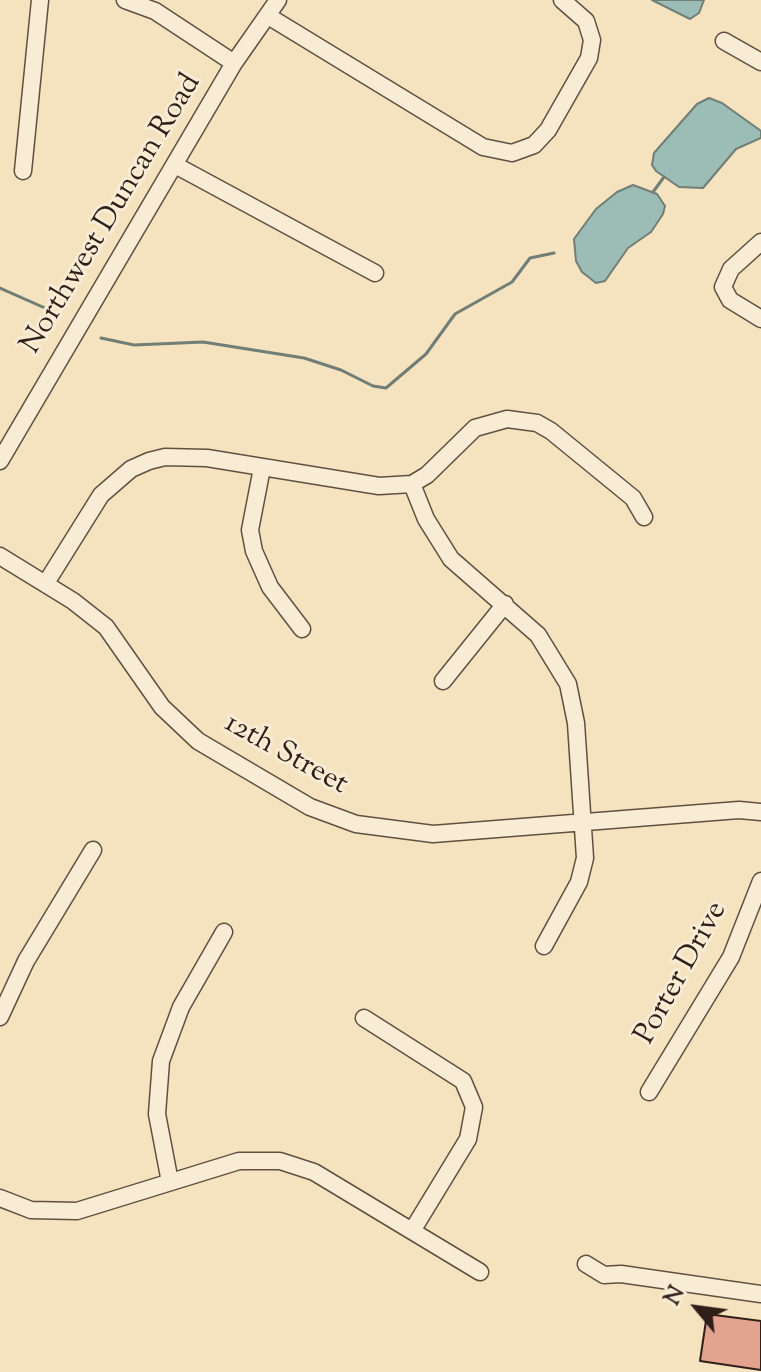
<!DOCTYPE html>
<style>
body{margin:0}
#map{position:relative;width:761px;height:1372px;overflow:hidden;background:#f5e2be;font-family:"Sorts Mill Goudy",serif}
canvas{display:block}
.north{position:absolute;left:657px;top:1268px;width:80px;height:80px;-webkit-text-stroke:6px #f8ecd5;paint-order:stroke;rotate:299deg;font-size:22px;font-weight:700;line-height:32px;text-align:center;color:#301f18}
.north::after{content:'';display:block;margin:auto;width:28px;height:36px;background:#301f18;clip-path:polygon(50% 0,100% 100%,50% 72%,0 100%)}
</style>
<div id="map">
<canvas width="761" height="1372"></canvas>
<div class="north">N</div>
</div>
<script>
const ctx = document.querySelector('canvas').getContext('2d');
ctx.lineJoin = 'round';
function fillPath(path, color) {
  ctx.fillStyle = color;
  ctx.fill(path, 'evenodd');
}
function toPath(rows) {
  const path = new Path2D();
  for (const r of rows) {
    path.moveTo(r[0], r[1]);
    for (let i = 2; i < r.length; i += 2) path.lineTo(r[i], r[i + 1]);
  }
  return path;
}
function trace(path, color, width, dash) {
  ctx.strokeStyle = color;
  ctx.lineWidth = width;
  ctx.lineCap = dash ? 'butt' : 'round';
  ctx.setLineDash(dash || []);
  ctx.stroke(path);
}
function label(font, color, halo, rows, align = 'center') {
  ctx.font = font + ' "Sorts Mill Goudy",serif';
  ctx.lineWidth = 6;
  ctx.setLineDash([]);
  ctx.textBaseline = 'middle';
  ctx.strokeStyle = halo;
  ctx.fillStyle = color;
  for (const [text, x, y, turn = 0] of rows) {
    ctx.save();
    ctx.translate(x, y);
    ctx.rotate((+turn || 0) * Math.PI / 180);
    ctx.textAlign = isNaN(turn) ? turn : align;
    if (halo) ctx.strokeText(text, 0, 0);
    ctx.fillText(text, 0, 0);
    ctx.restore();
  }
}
const water = toPath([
 [652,0,704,0,699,13,690,19,652,0],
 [709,98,722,103,761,131,761,138,736,149,703,188,679,187,656,171,652,165,654,153,697,104,709,98],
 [633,185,657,194,665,206,663,214,651,232,628,248,605,281,596,283,582,272,576,261,574,239,596,209,617,192,633,185]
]);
fillPath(water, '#9cbdb5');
trace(water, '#717e76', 2);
trace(toPath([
 [653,192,664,177],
 [0,288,54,312],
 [101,338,134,345,203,342,304,358,341,370,373,386,386,388,426,354,455,314,512,282,530,258,554,253]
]), '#717e76', 3);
const building = toPath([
 [707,1314,761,1321,761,1370,700,1361,707,1314]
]);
fillPath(building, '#e4a38f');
trace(building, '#301f18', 2);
const minor = toPath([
 [125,0,155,11,234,63],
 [268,16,483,147,512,153,534,145,548,130,589,58,592,40,586,21,562,0],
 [724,41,761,62],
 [175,165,375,273],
 [23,171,40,0],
 [761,242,731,269,723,287,730,300,761,319],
 [0,461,234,63,278,0],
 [262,468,250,530,254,551,270,587,302,629],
 [412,484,426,519,451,559,538,635,568,684,576,723,585,858,579,882,544,946],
 [0,556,73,601,106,627,162,707,198,741,310,807,356,824,433,834,739,810,761,812],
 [46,583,101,495,131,469,149,461,165,457,207,458,379,486,412,484,427,475,475,428,507,419,537,423,551,431,633,498,644,517],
 [443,681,505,604],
 [0,1017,26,961,93,850],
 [364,1018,463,1081,474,1107,468,1139,412,1231],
 [649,1092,731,957,761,881],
 [170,1182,157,1114,161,1061,181,1007,224,932],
 [0,1198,31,1210,77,1211,239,1161,280,1161,314,1172,480,1272],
 [586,1264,604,1275,621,1274,761,1294]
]);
trace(minor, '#615042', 19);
trace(minor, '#f8ecd5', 16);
label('30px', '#301f18', '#f8ecd5', [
 ["Northwest Duncan Road",113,215,-59],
 ["12th Street",285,756,29],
 ["Porter Drive",683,974,-61]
]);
</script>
